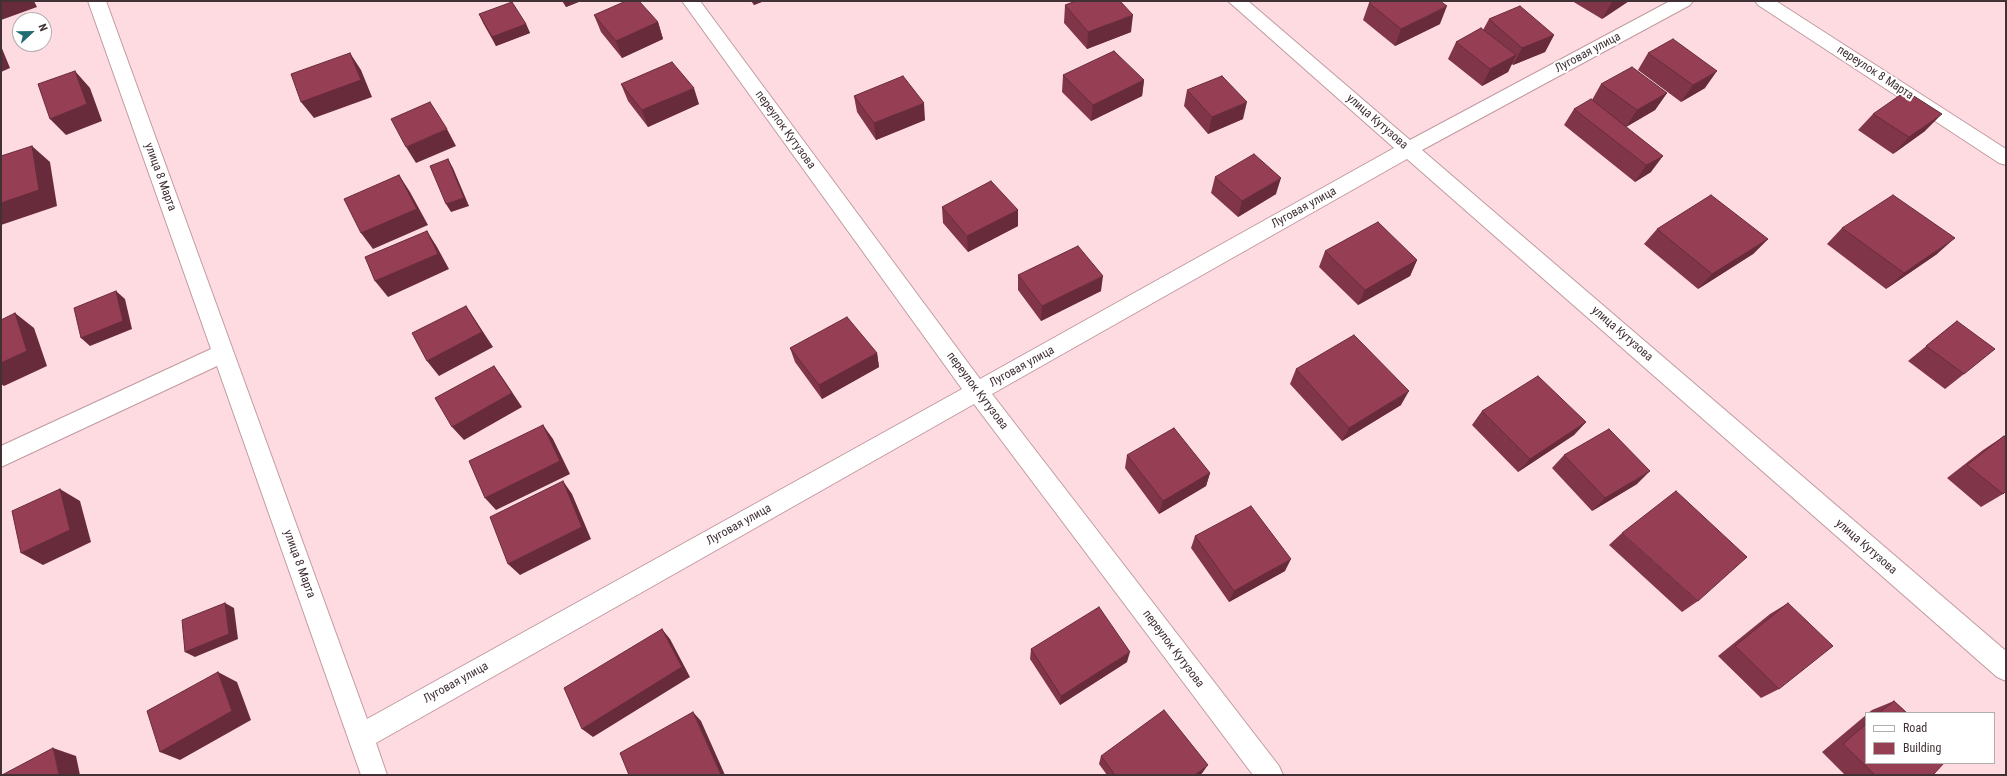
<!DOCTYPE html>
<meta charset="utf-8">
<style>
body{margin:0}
#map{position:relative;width:2007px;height:776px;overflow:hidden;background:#fddbe1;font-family:"Roboto Condensed",sans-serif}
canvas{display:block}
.frame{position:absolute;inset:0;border:2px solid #413134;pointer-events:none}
.legend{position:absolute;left:1865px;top:712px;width:130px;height:52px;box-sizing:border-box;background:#fff;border:1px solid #b3adae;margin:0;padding:5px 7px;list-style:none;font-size:12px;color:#413134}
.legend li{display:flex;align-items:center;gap:8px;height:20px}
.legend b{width:20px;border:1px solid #b3adae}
.north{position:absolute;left:12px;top:12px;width:40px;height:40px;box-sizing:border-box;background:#fff;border:1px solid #b3adae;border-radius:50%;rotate:68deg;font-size:11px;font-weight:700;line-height:16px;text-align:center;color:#413134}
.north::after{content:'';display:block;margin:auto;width:14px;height:18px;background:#236e72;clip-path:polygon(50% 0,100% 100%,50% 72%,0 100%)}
</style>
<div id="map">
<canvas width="2007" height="776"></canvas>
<div class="frame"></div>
<ul class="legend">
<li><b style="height:5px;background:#fff"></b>Road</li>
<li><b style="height:11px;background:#953e54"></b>Building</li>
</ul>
<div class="north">N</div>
</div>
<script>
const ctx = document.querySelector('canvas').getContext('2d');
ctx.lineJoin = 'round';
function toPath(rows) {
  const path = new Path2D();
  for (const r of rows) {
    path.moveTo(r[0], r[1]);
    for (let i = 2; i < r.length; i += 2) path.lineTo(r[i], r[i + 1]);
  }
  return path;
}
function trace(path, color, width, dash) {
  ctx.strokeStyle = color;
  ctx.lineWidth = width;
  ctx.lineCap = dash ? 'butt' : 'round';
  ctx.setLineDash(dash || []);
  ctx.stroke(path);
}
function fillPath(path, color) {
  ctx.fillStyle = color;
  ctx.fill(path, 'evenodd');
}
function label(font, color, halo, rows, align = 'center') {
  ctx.font = font + ' "Roboto Condensed",sans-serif';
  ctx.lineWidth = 4;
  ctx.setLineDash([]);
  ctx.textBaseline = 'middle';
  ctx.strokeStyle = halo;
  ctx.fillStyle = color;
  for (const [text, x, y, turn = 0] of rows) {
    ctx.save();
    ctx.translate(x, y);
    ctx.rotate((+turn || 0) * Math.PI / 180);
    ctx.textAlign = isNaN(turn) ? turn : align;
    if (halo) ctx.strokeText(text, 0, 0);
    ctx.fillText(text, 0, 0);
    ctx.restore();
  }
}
const minor = toPath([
 [88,1,106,1,367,719,962,389,682,1,700,1,980,379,1394,148,1228,1,1248,1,1410,140,1670,1,1693,1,1690,5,1422,150,2006,651,2006,681,1997,677,1407,159,992,394,1279,766,1283,775,1253,775,974,404,376,743,387,775,361,775,217,366,1,467,1,446,211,349,88,1],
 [1755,1,1776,1,2006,149,2006,165,1999,163,1758,5,1755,1]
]);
trace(minor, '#c19aa0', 2);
fillPath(minor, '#fff');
fillPath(toPath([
 [562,1,581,1,566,7],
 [751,1,764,1,754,5],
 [1572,1,1629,1,1602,19],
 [1369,3,1440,24,1395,46,1363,20],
 [1065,5,1131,32,1087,49,1064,23],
 [479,14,526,24,530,33,496,46,483,23],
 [594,15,658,22,663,39,622,58,601,32],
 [1489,19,1554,35,1545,52,1513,65,1512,64,1508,72,1482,86,1448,59,1456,42,1483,30],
 [1648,53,1705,88,1681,102,1638,70],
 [1063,75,1144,80,1142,96,1091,121,1062,92],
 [621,84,699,104,648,127,628,101],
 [1601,84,1667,93,1655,110,1626,127,1651,172,1635,182,1564,125,1574,109,1592,100],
 [1187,90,1243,119,1208,134,1184,106],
 [854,96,925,120,876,140,857,112],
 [1873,114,1925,131,1893,154,1858,130],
 [1215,177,1276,194,1238,217,1211,193],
 [942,207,1018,210,1018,226,968,252,943,223],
 [1842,228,1937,254,1886,289,1827,244],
 [1657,229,1768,239,1753,254,1698,289,1644,244],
 [1325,251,1417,260,1410,276,1358,305,1319,267],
 [1018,275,1101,291,1041,321,1018,290],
 [1957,321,1964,374,1945,389,1908,361],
 [790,348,877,353,879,367,822,399,795,362],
 [1296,369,1401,405,1342,441,1290,384],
 [1482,411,1586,422,1574,435,1518,472,1472,425],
 [2004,436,2003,494,1981,507,1947,478,1983,450],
 [1127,455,1210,473,1206,486,1159,514,1125,468],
 [1564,455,1637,484,1592,511,1552,468],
 [1622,533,1698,601,1682,612,1609,545],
 [1195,536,1285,571,1229,602,1191,548],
 [1788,603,1779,689,1761,698,1718,656,1770,614],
 [1031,649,1127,662,1060,705,1030,659],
 [1894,701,1907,713,1868,713,1872,710],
 [1866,715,1866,763,1933,775,1845,775,1822,752],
 [1101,756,1203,772,1200,775,1107,775,1099,764]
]), '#803548');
fillPath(toPath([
 [1,1,34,1,37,7,1,20],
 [564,1,581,1,566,7],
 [753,1,764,1,754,5],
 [1614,1,1629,1,1602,19,1612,2],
 [1447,6,1440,24,1395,46,1401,29],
 [1133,15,1131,32,1087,49,1088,32],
 [658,22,663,39,622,58,616,41],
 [526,24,530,33,496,46,492,37],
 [1554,35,1545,52,1513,65,1522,48],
 [1,46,10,68,1,72],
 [350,53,361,70,372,97,314,118,301,102],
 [1516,55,1508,72,1482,86,1490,69],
 [75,71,90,88,102,121,66,135,50,119],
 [1717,71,1705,88,1681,102,1693,85],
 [1144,80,1142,96,1091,121,1093,105],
 [694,88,699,104,648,127,642,110],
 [1667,93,1655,110,1626,127,1637,110],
 [1247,102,1243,119,1208,134,1212,117],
 [924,103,925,120,876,140,874,123],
 [1942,114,1925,131,1893,154,1909,137],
 [447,129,456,146,416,163,406,147],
 [32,146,50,162,57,206,1,225,1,203],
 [1663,156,1651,172,1635,182,1646,165],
 [448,159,453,168,469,206,451,212,446,204],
 [399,175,410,192,428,225,373,249,361,233],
 [1281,178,1276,194,1238,217,1242,201],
 [1018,210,1018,226,968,252,967,236],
 [427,231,437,247,449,269,388,297,375,281],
 [1955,238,1937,254,1886,289,1904,273],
 [1768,239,1753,254,1698,289,1712,274],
 [1417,260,1410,276,1358,305,1365,290],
 [1103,276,1101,291,1041,321,1042,306],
 [116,291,125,299,132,329,90,346,81,338],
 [466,306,476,321,493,347,439,376,427,361],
 [15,313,34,328,47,366,4,386,1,384,1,363],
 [877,353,879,367,822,399,819,385],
 [494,366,504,380,522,407,464,440,452,427],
 [1409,391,1401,405,1342,441,1349,428],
 [1586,422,1574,435,1518,472,1530,459],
 [543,425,553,439,570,474,496,510,485,498],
 [1650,471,1637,484,1592,511,1605,498],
 [1210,473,1206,486,1159,514,1163,501],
 [563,481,572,494,591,539,520,575,508,564],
 [60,489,80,501,91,542,43,565,21,553],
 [1291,559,1285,571,1229,602,1234,591],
 [225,603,234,608,238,639,195,657,185,652],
 [662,629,670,639,690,677,593,737,582,729],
 [1130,652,1127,662,1060,705,1061,696],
 [218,672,237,682,251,720,180,760,160,752],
 [693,712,701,721,725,775,721,775],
 [53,748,76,756,80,775,59,775],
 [1208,765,1203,772,1200,775,1195,775]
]), '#682b3b');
const building = toPath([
 [626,1,639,1,658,22,616,41,594,15,626,1],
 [1076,1,1120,1,1133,15,1088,32,1065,5,1076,1],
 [1373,1,1440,1,1447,6,1401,29,1369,3,1373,1],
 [512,2,526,24,492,37,479,14,512,2],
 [1520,6,1554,35,1522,48,1489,19,1520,6],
 [1481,28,1516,55,1490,69,1456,42,1481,28],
 [1673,39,1717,71,1693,85,1648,53,1673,39],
 [1114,51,1144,80,1093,105,1063,75,1114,51],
 [350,53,361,80,301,102,291,74,350,53],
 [672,62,694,88,642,110,621,84,672,62],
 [1632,67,1667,93,1637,110,1601,84,1632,67],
 [75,71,87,104,50,119,38,84,75,71],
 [903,76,924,103,874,123,854,96,903,76],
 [1222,76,1247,102,1212,117,1187,90,1222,76],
 [1906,91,1942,114,1909,137,1873,114,1906,91],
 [1591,99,1663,156,1646,165,1574,109,1591,99],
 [430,102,447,129,406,147,391,119,430,102],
 [32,146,39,190,1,203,1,156,32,146],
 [1254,154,1281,178,1242,201,1215,177,1254,154],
 [448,159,464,198,446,204,430,166,448,159],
 [399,175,417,209,361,233,344,199,399,175],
 [991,181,1018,210,967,236,942,207,991,181],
 [1711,195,1768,239,1712,274,1657,229,1711,195],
 [1893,195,1955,238,1904,273,1842,228,1893,195],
 [1378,222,1417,260,1365,290,1325,251,1378,222],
 [427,231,438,254,375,281,365,257,427,231],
 [1078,246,1103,276,1042,306,1018,275,1078,246],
 [116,291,123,321,81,338,74,308,116,291],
 [466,306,482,332,427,361,412,333,466,306],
 [15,313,27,351,1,363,1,320,15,313],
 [847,317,877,353,819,385,790,348,847,317],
 [1957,321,1995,349,1964,374,1926,346,1957,321],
 [1354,335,1409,391,1349,428,1296,369,1354,335],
 [494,366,512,393,452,427,435,398,494,366],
 [1538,376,1586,422,1530,459,1482,411,1538,376],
 [543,425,560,461,485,498,469,461,543,425],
 [1174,428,1210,473,1163,501,1127,455,1174,428],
 [1609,429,1650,471,1605,498,1564,455,1609,429],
 [2004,436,2006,438,2006,491,2003,494,1967,465,2004,436],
 [563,481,582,527,508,564,490,517,563,481],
 [60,489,70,530,21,553,12,511,60,489],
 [1676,491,1747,557,1698,601,1622,533,1676,491],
 [1251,506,1291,559,1234,591,1195,536,1251,506],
 [225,603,229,634,185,652,182,620,225,603],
 [1788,603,1833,646,1779,689,1735,646,1788,603],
 [1099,607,1130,652,1061,696,1031,649,1099,607],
 [662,629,682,667,582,729,564,688,662,629],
 [218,672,232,711,160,752,147,711,218,672],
 [1894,701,1907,713,1879,713,1894,701],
 [1164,710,1208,765,1195,775,1115,775,1101,756,1164,710],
 [693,712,721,775,629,775,620,753,693,712],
 [1866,724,1866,763,1944,763,1933,775,1875,775,1843,744,1866,724],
 [53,748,59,775,2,775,53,748]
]);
fillPath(building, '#953e54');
trace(building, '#682b3b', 1);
label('12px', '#413134', '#fff', [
 ["Луговая улица",1588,53,-28],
 ["переулок 8 Марта",1875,73,33],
 ["улица Кутузова",1377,122,41],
 ["переулок Кутузова",785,130,54],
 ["улица 8 Марта",160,177,70],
 ["Луговая улица",1304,208,-29],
 ["улица Кутузова",1622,334,41],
 ["Луговая улица",1022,367,-29],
 ["переулок Кутузова",977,391,53],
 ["Луговая улица",739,525,-29],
 ["улица Кутузова",1866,547,41],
 ["улица 8 Марта",299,564,70],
 ["переулок Кутузова",1173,649,53],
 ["Луговая улица",456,683,-29]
]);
</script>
